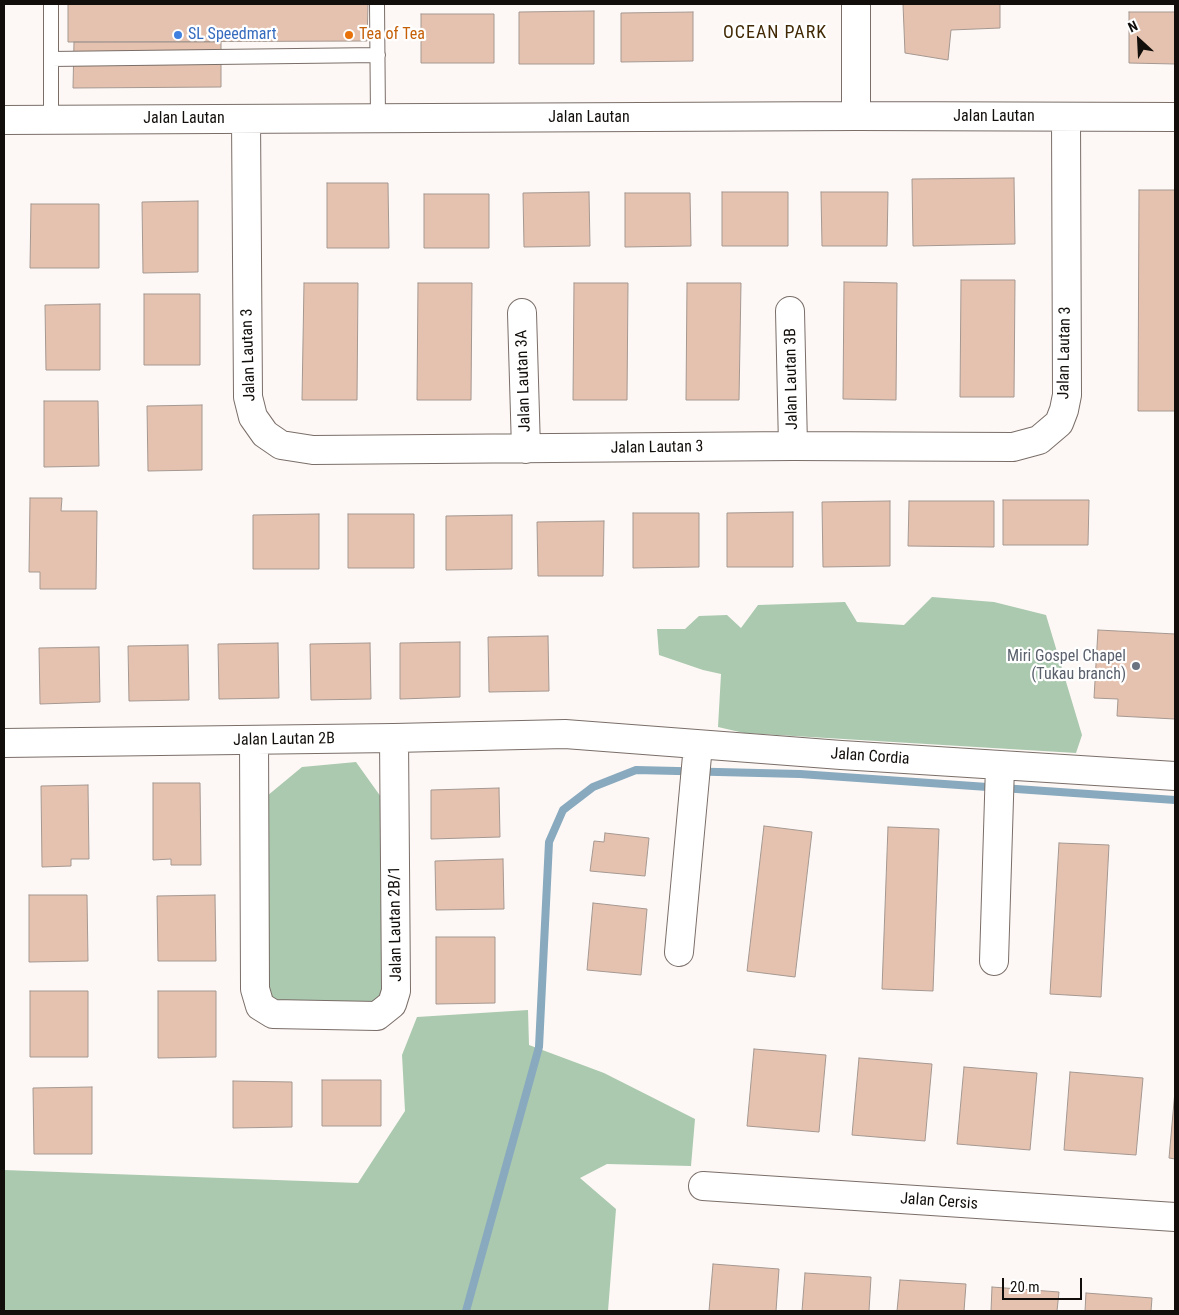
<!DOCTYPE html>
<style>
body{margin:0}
#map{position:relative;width:1179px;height:1315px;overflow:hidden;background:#fdf8f5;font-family:"Roboto Condensed",sans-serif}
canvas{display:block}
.frame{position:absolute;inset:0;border:5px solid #120e0b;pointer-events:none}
.north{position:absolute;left:1114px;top:15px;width:50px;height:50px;-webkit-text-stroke:4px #fff;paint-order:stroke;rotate:335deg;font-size:14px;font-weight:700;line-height:20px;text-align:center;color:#120e0b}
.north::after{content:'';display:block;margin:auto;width:18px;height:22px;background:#120e0b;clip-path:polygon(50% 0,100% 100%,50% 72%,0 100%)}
.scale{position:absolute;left:1002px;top:1278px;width:80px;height:22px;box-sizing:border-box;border:2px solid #120e0b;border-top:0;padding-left:6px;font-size:15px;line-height:18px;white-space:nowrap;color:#120e0b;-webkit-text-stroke:4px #fff;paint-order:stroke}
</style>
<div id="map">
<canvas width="1179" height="1315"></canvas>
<div class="frame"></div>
<div class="north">N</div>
<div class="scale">20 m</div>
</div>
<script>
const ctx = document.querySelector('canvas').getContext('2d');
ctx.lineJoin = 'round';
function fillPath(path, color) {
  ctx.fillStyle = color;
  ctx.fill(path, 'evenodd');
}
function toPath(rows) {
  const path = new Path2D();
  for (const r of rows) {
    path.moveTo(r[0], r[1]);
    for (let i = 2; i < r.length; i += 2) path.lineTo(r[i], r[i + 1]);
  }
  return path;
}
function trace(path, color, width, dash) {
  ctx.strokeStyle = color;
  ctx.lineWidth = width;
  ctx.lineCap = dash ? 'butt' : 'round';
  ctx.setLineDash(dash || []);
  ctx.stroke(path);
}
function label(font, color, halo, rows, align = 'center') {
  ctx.font = font + ' "Roboto Condensed",sans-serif';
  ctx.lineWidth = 4.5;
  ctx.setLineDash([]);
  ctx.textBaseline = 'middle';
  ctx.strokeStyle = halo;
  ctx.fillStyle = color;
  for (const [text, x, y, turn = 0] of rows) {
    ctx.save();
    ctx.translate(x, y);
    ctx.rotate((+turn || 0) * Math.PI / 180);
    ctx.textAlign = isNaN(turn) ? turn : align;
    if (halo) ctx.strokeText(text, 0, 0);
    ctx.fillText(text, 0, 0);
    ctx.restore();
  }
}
fillPath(toPath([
 [932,597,994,602,1046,615,1082,735,1076,753,744,733,718,727,721,674,703,670,659,655,657,629,685,629,699,616,727,615,741,628,758,605,845,602,857,622,904,625],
 [356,762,386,804,390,984,375,1007,277,1008,263,984,267,796,302,767],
 [528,1010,529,1045,604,1073,695,1119,691,1166,607,1164,580,1178,616,1209,608,1311,4,1311,4,1170,358,1183,405,1111,402,1055,417,1017]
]), '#abc9af');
trace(toPath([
 [466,1311,539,1047,549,842,563,810,593,787,636,770,800,774,1175,800]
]), '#88a9be', 8);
const building = toPath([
 [68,4,368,4,367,41,68,42,68,4],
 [903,4,1000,4,1000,28,951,30,948,60,905,53,903,4],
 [594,11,594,64,519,64,519,12,594,11],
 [693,12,693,61,621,62,621,13,693,12],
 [1129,12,1175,12,1175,64,1129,63,1129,12],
 [421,14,494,14,494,63,421,63,421,14],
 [74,42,221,42,221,87,73,88,74,42],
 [1014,178,1015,244,913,246,912,179,1014,178],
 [327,183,388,183,389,248,327,248,327,183],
 [1139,190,1175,190,1175,411,1138,411,1139,190],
 [589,192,590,246,524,247,523,193,589,192],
 [722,192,788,192,788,246,722,246,722,192],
 [821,192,888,192,887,246,822,246,821,192],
 [625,193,690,193,691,246,625,247,625,193],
 [424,194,489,194,489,248,424,248,424,194],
 [198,201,198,272,143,273,142,202,198,201],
 [31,204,99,204,99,268,30,268,31,204],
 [961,280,1015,280,1014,397,960,397,961,280],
 [844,282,897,283,896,400,843,399,844,282],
 [304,283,358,283,357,400,302,400,304,283],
 [418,283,472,283,471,400,417,400,418,283],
 [574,283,628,283,627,400,573,400,574,283],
 [687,283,741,283,739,400,686,400,687,283],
 [144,294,200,294,200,365,144,365,144,294],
 [100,304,100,370,46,370,45,305,100,304],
 [44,401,98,401,99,466,44,467,44,401],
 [202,405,202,470,148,471,147,406,202,405],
 [30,498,62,498,61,511,97,511,96,589,40,589,40,572,29,572,30,498],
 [1003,500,1089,500,1088,545,1003,545,1003,500],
 [890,501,890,566,823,567,822,502,890,501],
 [909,501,994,501,994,547,908,546,909,501],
 [793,512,793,567,727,567,727,513,793,512],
 [633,513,699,513,699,567,633,568,633,513],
 [319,514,319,569,253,569,253,515,319,514],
 [348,514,414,514,414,568,348,568,348,514],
 [512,515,512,569,446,570,446,516,512,515],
 [604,521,603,576,538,576,537,522,604,521],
 [1098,630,1175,634,1175,719,1117,716,1118,699,1094,698,1098,630],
 [548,636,549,691,489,692,488,637,548,636],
 [460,642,460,697,400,699,400,643,460,642],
 [278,643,279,698,219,699,218,644,278,643],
 [370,643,371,699,311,700,310,644,370,643],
 [188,645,189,700,129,701,128,646,188,645],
 [99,647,100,702,40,704,39,648,99,647],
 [153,783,200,783,201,865,171,865,171,859,153,860,153,783],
 [88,785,89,859,71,859,71,866,42,867,41,786,88,785],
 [499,788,500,837,431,839,431,790,499,788],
 [764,826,812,832,795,977,747,971,764,826],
 [888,827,939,829,933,991,882,989,888,827],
 [605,833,649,838,645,876,590,871,594,841,604,842,605,833],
 [1059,843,1109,845,1101,997,1050,994,1059,843],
 [503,859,504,909,436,910,435,861,503,859],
 [29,895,87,895,88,961,29,962,29,895],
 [215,895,216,961,158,961,157,896,215,895],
 [593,903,647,909,641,975,587,970,593,903],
 [436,937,495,937,495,1003,436,1004,436,937],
 [30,991,88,991,88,1057,30,1057,30,991],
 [158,991,216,991,216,1057,158,1058,158,991],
 [754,1049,826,1055,819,1132,747,1126,754,1049],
 [859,1058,932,1064,925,1141,852,1135,859,1058],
 [964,1067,1037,1073,1030,1150,957,1144,964,1067],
 [1070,1072,1143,1078,1136,1155,1064,1150,1070,1072],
 [322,1080,381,1080,381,1126,322,1126,322,1080],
 [233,1081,292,1082,292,1127,233,1128,233,1081],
 [92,1087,92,1154,34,1154,33,1088,92,1087],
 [1175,1091,1175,1159,1169,1158,1175,1091],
 [713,1264,779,1269,776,1311,709,1311,713,1264],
 [805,1273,871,1277,869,1311,802,1311,805,1273],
 [900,1280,966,1284,964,1311,897,1311,900,1280],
 [992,1287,1059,1292,1057,1311,991,1311,992,1287],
 [1086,1293,1152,1298,1151,1311,1085,1311,1086,1293]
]);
fillPath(building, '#e5c2af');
trace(building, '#a59891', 1);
const service = toPath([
 [51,4,51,119],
 [377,4,378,118],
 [51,59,378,55]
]);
const minor = toPath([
 [856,4,856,116],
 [246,119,248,397,253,417,265,434,281,445,313,450,793,446,1013,447,1039,440,1059,423,1064,410,1067,395,1066,117],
 [4,120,856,116,1175,117],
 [790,311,793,446],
 [522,313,526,449],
 [254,740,255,989,260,1006,273,1014,377,1016,392,1004,396,991,394,738],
 [4,743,394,738,565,734,841,755,1175,776],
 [679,952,698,745],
 [994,961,1000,766],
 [703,1186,1175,1217]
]);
trace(service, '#7a6e68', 16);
trace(minor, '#7a6e68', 30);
trace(service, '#fff', 14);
trace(minor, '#fff', 28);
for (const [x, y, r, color] of [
 [178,35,5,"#3f7fe0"],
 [349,35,5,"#e8710a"],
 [1136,666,5,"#6b7280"]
]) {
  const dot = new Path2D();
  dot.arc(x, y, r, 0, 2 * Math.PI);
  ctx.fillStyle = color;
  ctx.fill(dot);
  trace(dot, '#fff', 2);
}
label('16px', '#366cbe', '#fff', [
 ["SL Speedmart",188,35]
], 'left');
label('16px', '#c56008', '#fff', [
 ["Tea of Tea",359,35]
], 'left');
label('16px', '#120e0b', '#fff', [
 ["Jalan Lautan",994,117],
 ["Jalan Lautan",589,118],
 ["Jalan Lautan",184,119],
 ["Jalan Lautan 3",1065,353,-89],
 ["Jalan Lautan 3",249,355,-92],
 ["Jalan Lautan 3B",792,379,-91],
 ["Jalan Lautan 3A",524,381,-92],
 ["Jalan Lautan 3",657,448,-1],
 ["Jalan Lautan 2B",284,740,-1],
 ["Jalan Cordia",870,757,4],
 ["Jalan Lautan 2B/1",396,924,-91],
 ["Jalan Cersis",939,1202,4]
]);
label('16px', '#5b616d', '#fff', [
 ["Miri Gospel Chapel",1126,657],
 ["(Tukau branch)",1126,675]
], 'right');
ctx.letterSpacing = '1px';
label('18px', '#422a06', '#fff', [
 ["OCEAN PARK",775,33]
]);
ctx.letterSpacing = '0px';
</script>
